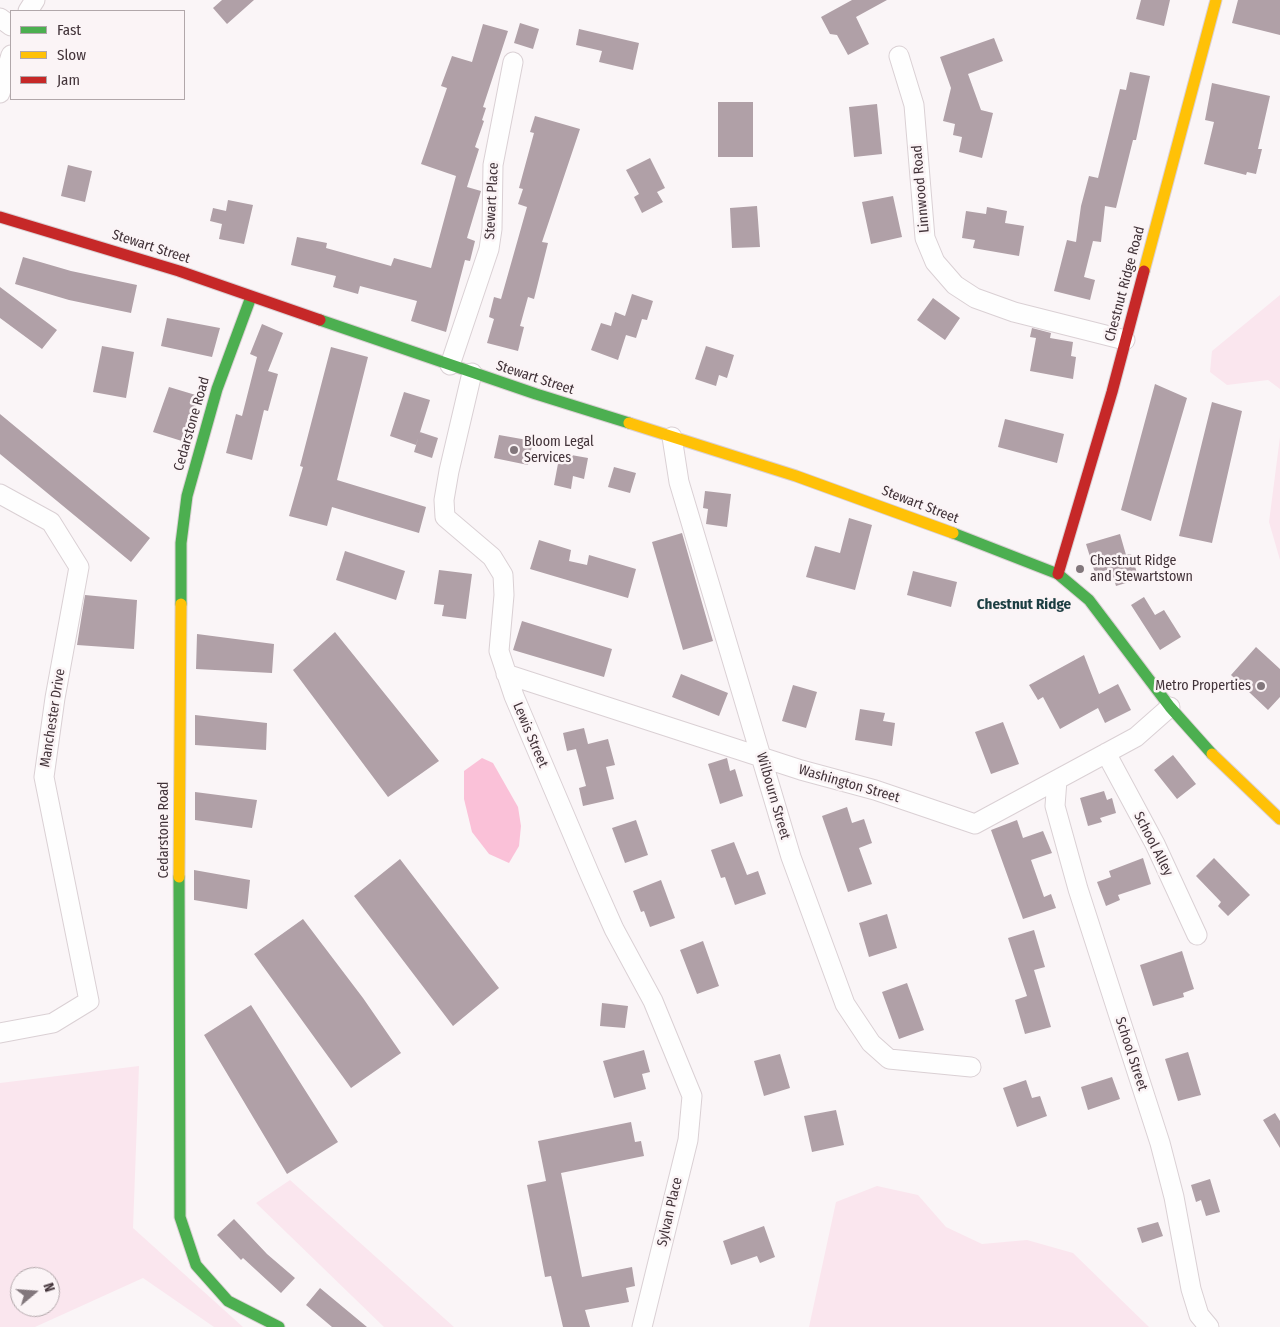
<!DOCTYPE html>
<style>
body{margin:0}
#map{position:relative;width:1280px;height:1327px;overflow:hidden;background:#faf5f7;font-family:"Fira Sans Condensed",sans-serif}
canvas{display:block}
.legend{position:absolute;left:10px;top:10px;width:175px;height:90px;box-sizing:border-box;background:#fbf4f6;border:1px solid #b1a7aa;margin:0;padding:6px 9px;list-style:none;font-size:15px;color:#423339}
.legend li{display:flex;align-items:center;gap:10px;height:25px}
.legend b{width:25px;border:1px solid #b1a7aa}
.north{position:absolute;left:10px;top:1267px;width:50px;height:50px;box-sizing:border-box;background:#fbf4f6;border:1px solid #b1a7aa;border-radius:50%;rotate:72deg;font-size:14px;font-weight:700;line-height:20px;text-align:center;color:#423339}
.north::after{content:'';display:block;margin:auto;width:18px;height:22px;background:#82777c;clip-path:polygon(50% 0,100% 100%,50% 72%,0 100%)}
</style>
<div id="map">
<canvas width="1280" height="1327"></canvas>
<ul class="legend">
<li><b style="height:6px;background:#4caf50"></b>Fast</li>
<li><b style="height:6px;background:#ffc107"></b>Slow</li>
<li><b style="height:6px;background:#c62828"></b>Jam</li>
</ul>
<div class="north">N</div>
</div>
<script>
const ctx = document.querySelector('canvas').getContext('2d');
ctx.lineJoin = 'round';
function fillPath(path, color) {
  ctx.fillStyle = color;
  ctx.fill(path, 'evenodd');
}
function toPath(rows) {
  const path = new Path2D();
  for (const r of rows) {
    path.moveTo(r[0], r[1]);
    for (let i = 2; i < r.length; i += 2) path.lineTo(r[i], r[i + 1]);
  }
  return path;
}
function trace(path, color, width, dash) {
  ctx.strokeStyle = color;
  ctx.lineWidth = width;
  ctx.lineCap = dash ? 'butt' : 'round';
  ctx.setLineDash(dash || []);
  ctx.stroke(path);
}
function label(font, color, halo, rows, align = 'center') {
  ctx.font = font + ' "Fira Sans Condensed",sans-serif';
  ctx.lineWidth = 5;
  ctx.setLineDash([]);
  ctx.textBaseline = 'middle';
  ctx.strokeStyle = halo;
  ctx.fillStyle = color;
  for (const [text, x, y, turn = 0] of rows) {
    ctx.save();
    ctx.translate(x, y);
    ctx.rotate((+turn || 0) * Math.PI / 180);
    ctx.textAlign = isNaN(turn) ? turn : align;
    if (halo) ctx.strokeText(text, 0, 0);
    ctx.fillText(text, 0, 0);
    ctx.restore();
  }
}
fillPath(toPath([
 [1280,295,1280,389,1268,380,1227,385,1210,372,1212,351],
 [1280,437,1280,560,1269,522],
 [139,1066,133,1228,243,1327,214,1327,143,1278,35,1327,0,1327,0,1083],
 [20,1277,50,1277,50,1307,20,1307],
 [290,1180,454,1327,384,1327,256,1203],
 [877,1186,918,1195,946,1227,982,1244,1027,1240,1073,1253,1149,1327,809,1327,836,1202]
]), '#fae6ee');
fillPath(toPath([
 [482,758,493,763,518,807,521,826,519,846,509,863,489,854,472,832,464,799,464,771]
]), '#fac1d8');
fillPath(toPath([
 [222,0,254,0,227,24,213,8],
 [852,0,887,0,856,17,869,44,848,55,837,35,830,34,821,17],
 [1141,0,1170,0,1164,26,1136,19],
 [1238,0,1280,0,1280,35,1232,23],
 [520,23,539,29,533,49,514,43],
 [483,24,508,31,483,107,486,108,482,120,484,121,475,147,479,149,467,187,481,191,467,238,475,241,470,261,465,260,446,332,411,321,417,301,360,286,358,294,333,287,336,276,291,265,297,237,327,243,326,248,391,266,394,258,431,268,456,176,421,164,447,88,441,86,452,56,472,62],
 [579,29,639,43,633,70,599,62,602,51,576,45],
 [994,38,1003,61,968,74,981,110,993,113,982,158,959,152,962,137,953,135,955,124,943,121,951,88,940,57],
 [1130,72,1150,76,1136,140,1133,140,1116,208,1105,206,1101,242,1093,241,1084,277,1095,280,1090,300,1054,291,1067,240,1076,242,1081,206,1089,176,1098,178,1120,89,1126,90],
 [1212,83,1270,96,1258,149,1262,149,1256,174,1247,172,1246,175,1204,164,1214,122,1205,120],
 [718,102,753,102,753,157,718,157],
 [877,104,882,154,854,157,849,107],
 [535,116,580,129,542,242,548,243,534,299,528,297,520,326,524,327,518,351,487,343,494,319,489,317,494,297,501,299,527,207,518,204,523,189,519,188,534,133,530,132],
 [650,158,665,188,657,192,663,202,642,213,634,197,639,194,626,170],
 [68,165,92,171,85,202,61,196],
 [893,196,902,237,871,244,862,202],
 [228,200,253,205,244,244,219,239,222,224,210,221,213,208,226,211],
 [757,206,760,247,732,248,730,208],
 [987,207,1007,211,1005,223,1024,226,1019,256,973,248,975,240,962,238,966,211,986,214],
 [23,257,71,271,137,285,131,313,69,300,15,284],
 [0,287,57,330,42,349,0,318],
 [632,294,653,301,647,320,642,319,636,338,626,335,618,360,591,350,601,323,611,326,615,312,625,316],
 [933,298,960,318,945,340,917,320],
 [167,318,220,328,212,357,161,346],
 [262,324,283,333,268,371,278,374,268,411,264,410,252,460,226,453,236,414,242,416,257,357,250,354],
 [1032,328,1051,333,1050,338,1073,342,1071,356,1076,357,1073,379,1030,371,1036,338,1030,337],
 [102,346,134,352,126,398,93,392],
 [706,346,734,355,727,378,719,375,716,386,695,379],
 [331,347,368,357,337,480,426,507,419,533,332,507,327,526,289,516,303,467,300,466],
 [1155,384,1187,398,1151,521,1121,510],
 [169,387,199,396,185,442,153,432],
 [404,392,430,400,416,445,390,436],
 [1212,402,1242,411,1212,543,1179,536],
 [0,414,150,538,131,562,0,454],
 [1005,419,1064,434,1057,463,998,447],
 [420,432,438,438,432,458,414,452],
 [499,435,533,441,528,465,494,458],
 [560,453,588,458,584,479,573,476,571,489,554,485],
 [614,467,636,473,630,493,608,487],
 [705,491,731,494,727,527,706,524,708,509,703,508],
 [849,518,872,525,855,590,806,577,815,546,840,553],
 [682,533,713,641,683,650,652,542],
 [1120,534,1126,555,1131,554,1139,579,1116,586,1111,569,1095,573,1086,544],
 [539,540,571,550,569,561,587,565,589,555,636,569,628,598,530,569],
 [345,551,405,571,396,600,336,580],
 [439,570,472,574,466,619,442,616,444,605,434,604],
 [913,571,957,582,951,607,907,595],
 [85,595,137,600,134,649,77,645],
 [1144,597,1155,615,1164,610,1181,637,1160,650,1131,605],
 [522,621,612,649,604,677,513,650],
 [335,632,439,761,388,797,293,670],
 [197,634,274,644,272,673,196,669],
 [1256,647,1280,669,1280,697,1268,710,1231,675],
 [1084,655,1099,694,1118,684,1131,710,1105,723,1098,708,1060,729,1043,697,1038,700,1029,685],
 [681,674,728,693,719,716,672,697],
 [793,685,817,692,806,728,782,721],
 [860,709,885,713,883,721,895,723,892,746,855,740],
 [195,715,267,723,266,750,195,745],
 [1003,722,1019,764,991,774,975,732],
 [584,728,588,744,608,739,615,765,606,767,614,799,583,806,579,788,586,786,576,749,567,751,563,733],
 [1173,755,1196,784,1177,799,1154,770],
 [727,758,730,771,735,769,743,796,720,804,708,764],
 [1104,791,1107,800,1112,798,1116,813,1100,818,1102,822,1088,826,1080,798],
 [195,792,257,800,252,828,195,820],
 [847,807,852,823,864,819,872,843,859,848,872,884,848,892,822,816],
 [636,820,648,855,625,863,612,828],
 [1017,820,1023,838,1043,831,1052,853,1031,860,1044,897,1051,894,1056,908,1023,919,991,830],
 [734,842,747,875,758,871,766,894,735,905,725,877,721,878,711,850],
 [1143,858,1151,884,1118,895,1120,900,1106,906,1097,882,1111,877,1109,871],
 [1214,858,1250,895,1228,916,1218,906,1221,902,1196,876],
 [400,859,499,988,453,1026,354,896],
 [194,870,250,880,247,909,194,900],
 [661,880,675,918,650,927,644,911,641,912,633,891],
 [887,914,897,948,869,957,859,923],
 [303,919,363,998,401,1053,351,1088,254,954],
 [1034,930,1045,967,1034,970,1051,1027,1025,1034,1015,1000,1027,996,1008,938],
 [703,941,719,986,697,994,680,950],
 [1182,951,1194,989,1183,993,1184,997,1153,1006,1140,965],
 [907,983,924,1030,899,1039,882,992],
 [602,1003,628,1006,625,1028,600,1026],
 [251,1005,338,1142,287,1174,204,1035],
 [644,1050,650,1072,642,1074,646,1089,614,1098,603,1061],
 [1188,1052,1201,1095,1178,1101,1165,1059],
 [780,1054,790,1088,764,1096,754,1061],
 [1112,1077,1120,1099,1088,1110,1081,1087],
 [1026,1080,1032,1098,1040,1096,1047,1116,1017,1127,1003,1088],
 [836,1110,844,1145,812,1152,804,1116],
 [1275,1113,1280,1121,1280,1148,1263,1120],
 [631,1122,635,1142,641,1141,644,1156,561,1173,582,1277,632,1267,635,1286,626,1288,629,1302,585,1310,590,1327,563,1327,551,1276,545,1277,527,1185,546,1181,538,1141],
 [1210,1179,1220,1212,1206,1216,1201,1200,1196,1202,1191,1185],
 [234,1219,267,1254,295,1278,281,1293,243,1258,241,1260,217,1235],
 [1158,1222,1163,1236,1142,1243,1137,1228],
 [764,1226,775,1257,760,1263,757,1256,731,1265,723,1241],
 [320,1288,367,1327,332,1327,306,1305]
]), '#b0a0a7');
const street = toPath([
 [28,11,35,0],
 [0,18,11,26],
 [899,56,914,105,925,238,935,262,955,285,975,298,1014,312,1125,340],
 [0,93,11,55],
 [450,365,489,249,492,229,493,165,513,62],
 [472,373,449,471,444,500,445,517,492,557,503,575,504,595,499,651,514,696,590,875,614,929,653,1001,692,1096,688,1140,642,1327],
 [672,437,679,482,791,857,845,1004,871,1043,889,1059,971,1067],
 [0,494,51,522,79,567,55,698,44,777,89,1001,53,1023,0,1033],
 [506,674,801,770,875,790,975,824,1136,737,1170,707],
 [1106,753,1155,844,1197,935],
 [1057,780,1055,806,1078,889,1160,1143,1174,1197,1191,1289,1199,1315,1209,1327]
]);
const fast = toPath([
 [320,320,536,394,629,423],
 [953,533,1058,574,1089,600,1170,707,1212,754],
 [181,604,181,543,187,496,217,389,251,297],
 [179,877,180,1217,196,1265,228,1301,279,1327]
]);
const slow = toPath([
 [1144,271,1216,0],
 [629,423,796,476,953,533],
 [1212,754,1280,819],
 [179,877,181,604]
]);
const jam = toPath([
 [0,217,179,271,320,320],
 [1058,574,1112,392,1144,271]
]);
trace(street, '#dad0d4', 21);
trace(fast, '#dad0d4', 13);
trace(slow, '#dad0d4', 13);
trace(jam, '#dad0d4', 13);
trace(street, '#fefefe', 19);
trace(fast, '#4caf50', 11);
trace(slow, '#ffc107', 11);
trace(jam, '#c62828', 11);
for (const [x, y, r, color] of [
 [514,450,5,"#82777c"],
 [1080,569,5,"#82777c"],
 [1261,686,5,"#82777c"]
]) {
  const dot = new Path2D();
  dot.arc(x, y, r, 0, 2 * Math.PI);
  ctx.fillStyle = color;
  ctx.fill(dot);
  trace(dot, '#fbf4f6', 2);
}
label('14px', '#423339', '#fbf4f6', [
 ["Linnwood Road",921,189,-95],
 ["Stewart Place",492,201,-87],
 ["Stewart Street",151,247,18],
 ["Chestnut Ridge Road",1125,284,-75],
 ["Stewart Street",535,378,18],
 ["Cedarstone Road",192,424,-74],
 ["Stewart Street",920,505,21],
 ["Manchester Drive",53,718,-81],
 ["Lewis Street",530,735,67],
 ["Washington Street",849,784,16],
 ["Wilbourn Street",773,796,74],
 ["Cedarstone Road",164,830,-90],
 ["School Alley",1153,844,63],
 ["School Street",1131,1054,72],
 ["Sylvan Place",670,1212,-77]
]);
label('14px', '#423339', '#fbf4f6', [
 ["Bloom Legal",524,442],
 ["Services",524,458],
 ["Chestnut Ridge",1090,561],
 ["and Stewartstown",1090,577],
 ["Metro Properties",1251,686,"right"]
], 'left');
label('bold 15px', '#1c3e42', '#fbf4f6', [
 ["Chestnut Ridge",1024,605]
]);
</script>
